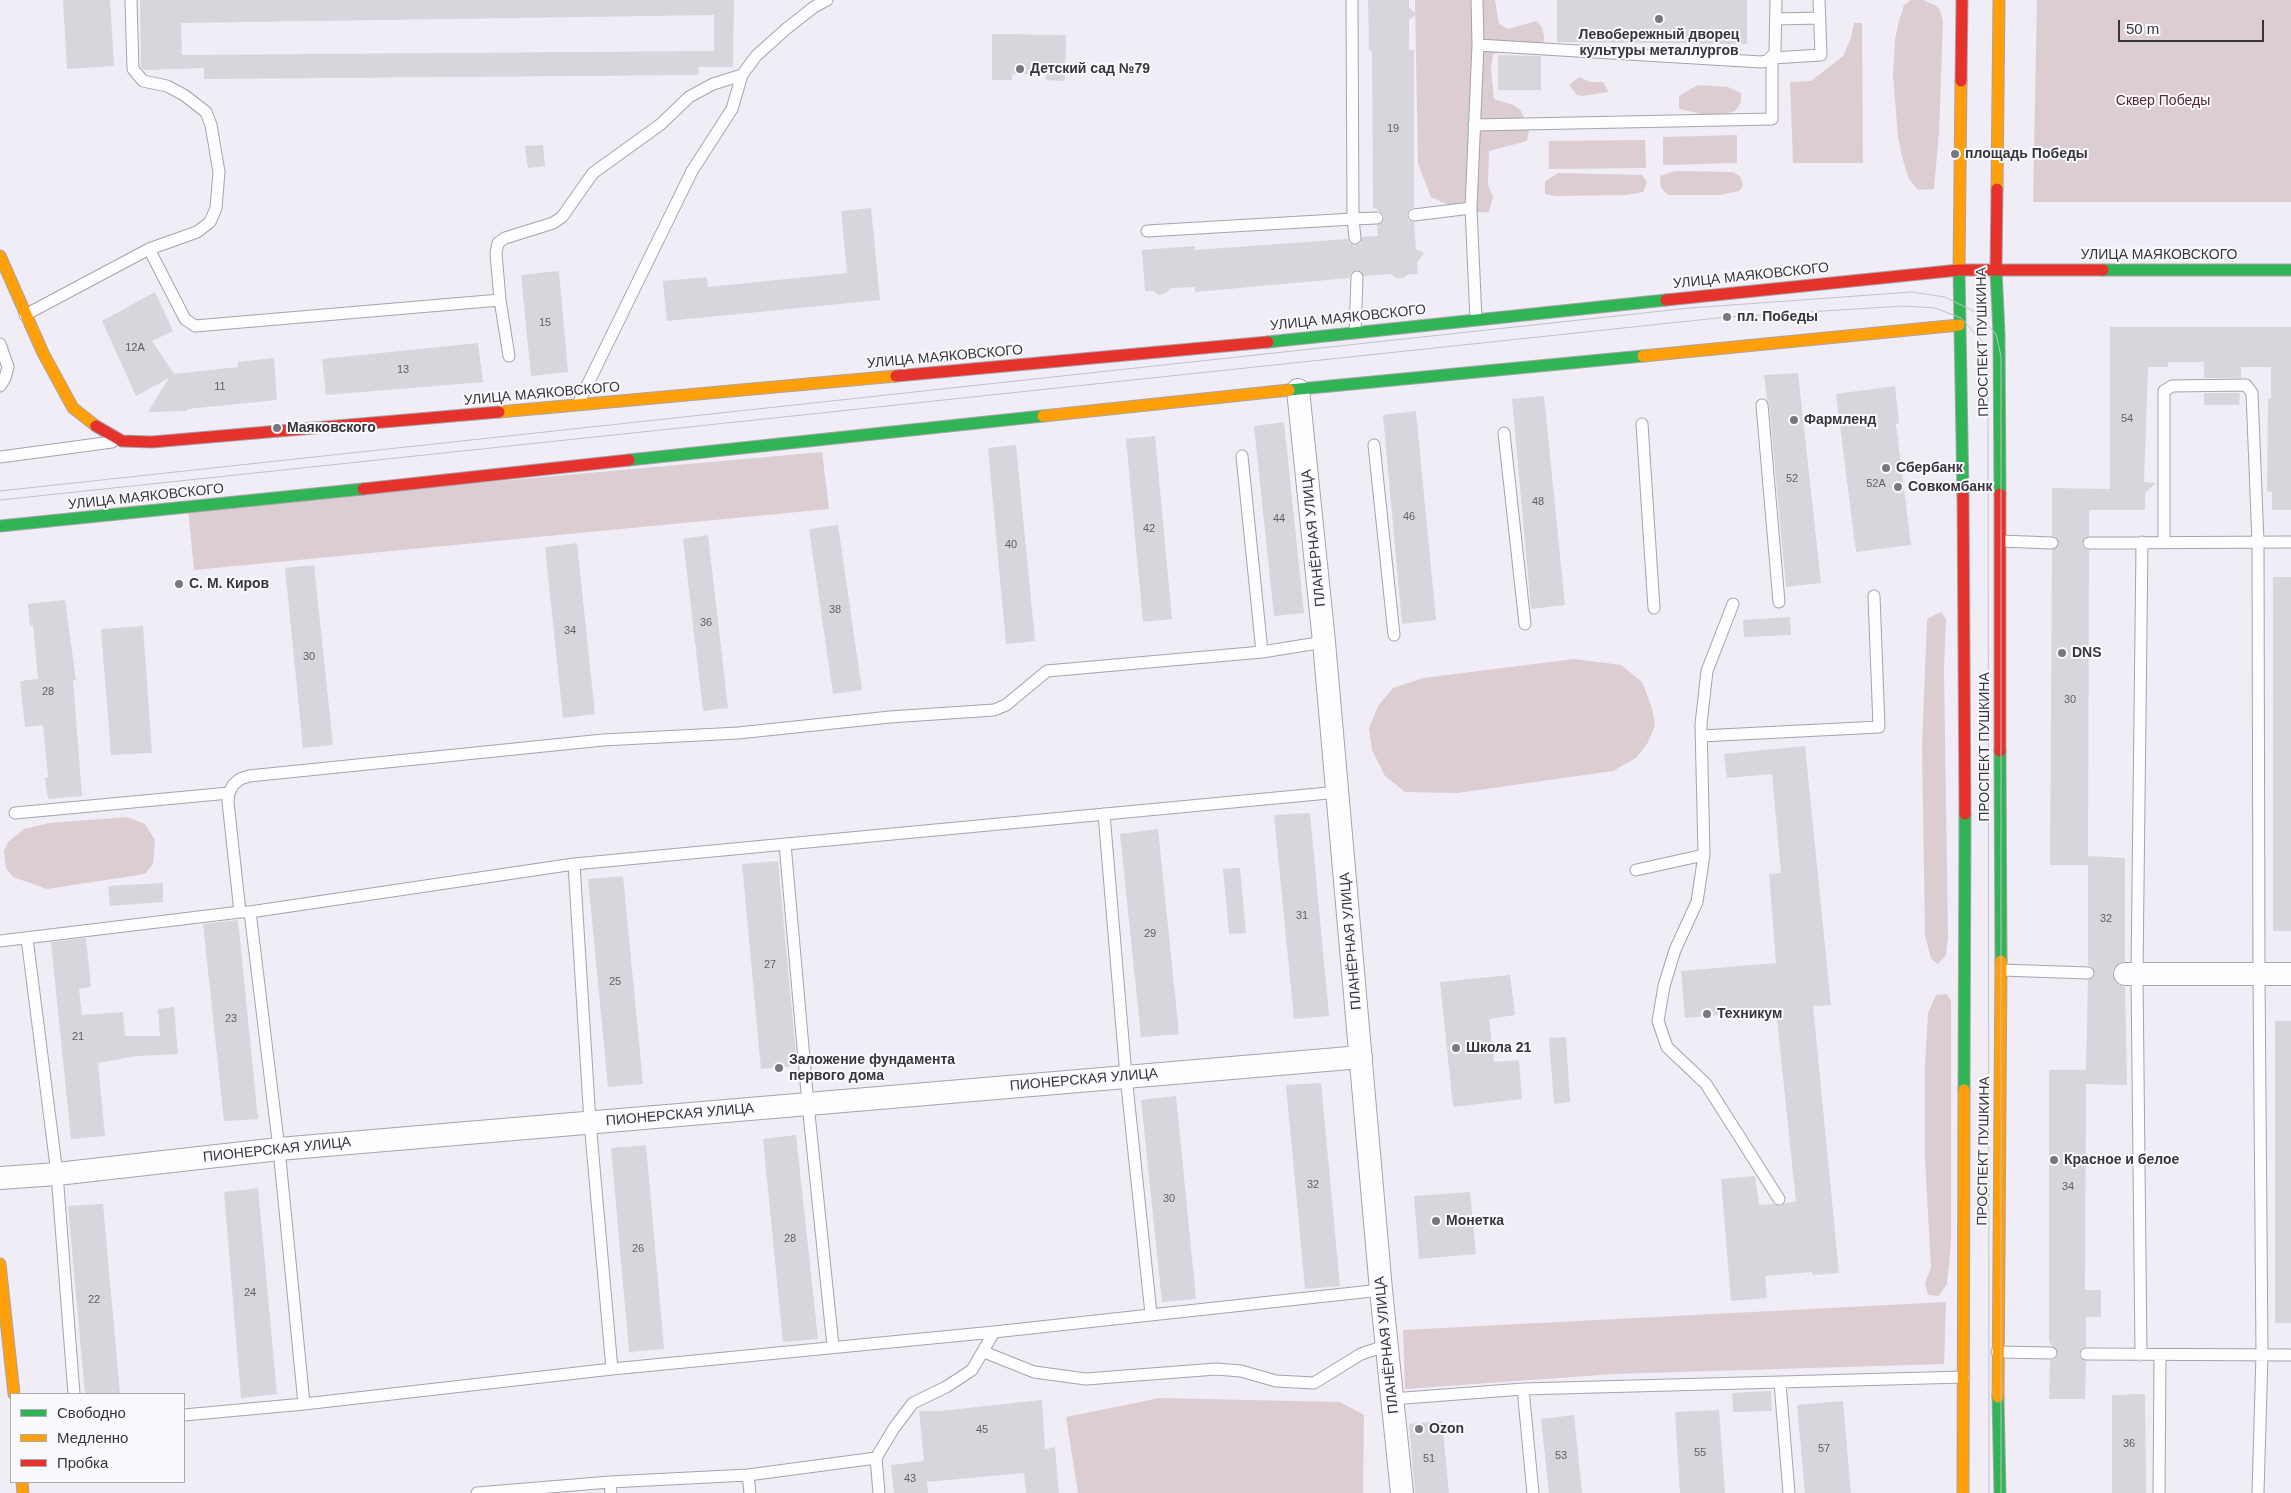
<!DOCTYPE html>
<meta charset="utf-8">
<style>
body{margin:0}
#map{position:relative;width:2291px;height:1493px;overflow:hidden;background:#f1edf6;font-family:Arial,sans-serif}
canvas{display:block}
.legend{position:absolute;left:10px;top:1393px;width:175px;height:90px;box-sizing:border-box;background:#faf9fd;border:1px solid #acabb0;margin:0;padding:6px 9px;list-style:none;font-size:15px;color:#38363c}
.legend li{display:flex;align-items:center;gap:10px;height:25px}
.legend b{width:25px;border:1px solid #acabb0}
.scale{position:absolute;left:2118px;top:20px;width:146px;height:22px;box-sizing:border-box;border:2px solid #38363c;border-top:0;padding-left:6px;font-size:15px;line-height:18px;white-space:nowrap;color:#38363c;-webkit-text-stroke:4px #faf9fd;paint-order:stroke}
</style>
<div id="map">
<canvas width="2291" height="1493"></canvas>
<ul class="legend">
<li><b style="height:6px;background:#30b455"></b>Свободно</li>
<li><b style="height:6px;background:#ff9f0a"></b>Медленно</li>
<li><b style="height:6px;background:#e5322d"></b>Пробка</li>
</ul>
<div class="scale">50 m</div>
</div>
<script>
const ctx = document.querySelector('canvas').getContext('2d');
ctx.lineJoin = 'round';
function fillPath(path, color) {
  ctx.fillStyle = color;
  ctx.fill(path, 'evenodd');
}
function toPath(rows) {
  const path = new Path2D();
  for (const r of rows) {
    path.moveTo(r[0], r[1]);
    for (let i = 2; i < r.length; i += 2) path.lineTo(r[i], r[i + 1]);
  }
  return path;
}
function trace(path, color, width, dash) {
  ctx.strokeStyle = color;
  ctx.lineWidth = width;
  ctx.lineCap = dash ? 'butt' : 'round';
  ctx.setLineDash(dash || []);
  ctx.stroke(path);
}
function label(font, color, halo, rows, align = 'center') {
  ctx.font = font + ' Arial,sans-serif';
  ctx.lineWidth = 4;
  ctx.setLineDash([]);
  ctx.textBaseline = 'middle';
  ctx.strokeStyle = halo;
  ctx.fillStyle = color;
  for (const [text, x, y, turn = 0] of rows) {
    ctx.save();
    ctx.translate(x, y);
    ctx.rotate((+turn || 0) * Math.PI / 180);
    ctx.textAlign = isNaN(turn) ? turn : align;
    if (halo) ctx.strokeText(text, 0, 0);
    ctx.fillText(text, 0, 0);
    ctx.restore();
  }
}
fillPath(toPath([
 [1415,0,1495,0,1499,24,1508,29,1537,21,1542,28,1544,36,1543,51,1511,51,1493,54,1491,69,1494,99,1514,105,1521,111,1529,130,1527,141,1489,151,1488,185,1493,197,1489,212,1466,213,1431,197,1418,164],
 [1911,0,1923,0,1935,5,1940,10,1943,21,1939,133,1934,189,1918,190,1909,179,1903,160,1898,137,1893,76,1895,39,1899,21,1904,5],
 [2037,0,2291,0,2291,202,2033,202],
 [1854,23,1862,23,1863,163,1793,163,1790,82,1811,81,1843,56,1851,38],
 [1579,77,1590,82,1603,82,1609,92,1582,96,1577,95,1569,85],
 [1698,85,1728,87,1741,93,1741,102,1735,111,1715,117,1679,109,1679,96],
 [1737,135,1737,163,1663,165,1663,137],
 [1645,140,1646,168,1549,169,1549,141],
 [1675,171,1732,172,1740,176,1743,185,1739,191,1719,195,1668,195,1661,188,1660,176],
 [1558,173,1642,175,1647,182,1643,192,1627,195,1556,196,1545,194,1545,181],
 [822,452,829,509,194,570,188,509],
 [1941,612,1946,619,1944,671,1948,937,1946,955,1938,964,1931,959,1925,935,1922,746,1927,619],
 [1574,659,1621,665,1642,682,1652,708,1655,726,1647,744,1636,758,1613,771,1457,793,1405,792,1385,776,1372,750,1369,728,1378,706,1393,688,1423,678],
 [127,817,145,824,155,840,153,864,145,874,47,889,13,877,6,868,4,851,8,842,24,829,49,823],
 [1947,994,1951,1001,1951,1243,1947,1284,1939,1296,1928,1295,1925,1283,1931,1268,1925,1160,1925,1064,1928,1013,1936,995],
 [1946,1302,1944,1364,1614,1374,1405,1389,1403,1330],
 [1160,1398,1340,1402,1364,1415,1363,1493,1078,1493,1066,1417]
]), '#dccdd3');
fillPath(toPath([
 [63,0,110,0,114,66,67,69],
 [140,0,734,0,733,67,698,67,699,75,204,79,204,68,144,70,141,67],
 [714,15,714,51,182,55,181,23],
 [1368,0,1409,0,1409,8,1417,14,1409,20,1409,50,1414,50,1414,207,1409,209,1407,215,1408,220,1414,222,1416,249,1424,253,1417,263,1418,274,1409,274,1403,278,1396,278,1391,274,1364,276,1361,271,1357,270,1351,273,1349,278,1195,292,1195,287,1171,288,1166,293,1159,295,1153,291,1145,291,1142,250,1195,246,1195,250,1348,239,1349,243,1355,245,1360,244,1362,237,1378,236,1377,225,1383,222,1384,217,1383,214,1373,207,1372,51,1369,51],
 [1557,0,1747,0,1747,44,1557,42],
 [992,34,1066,35,1065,81,1046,80,1046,74,1012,74,1012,80,992,80],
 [1498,55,1541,56,1541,90,1498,90],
 [543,145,545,166,528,168,525,146],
 [871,208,880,300,667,321,663,281,707,277,708,287,847,273,841,211],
 [559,271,568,372,531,376,521,275],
 [155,292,173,331,152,341,174,374,238,367,238,362,274,358,277,400,187,409,187,411,148,412,169,378,136,396,102,321],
 [2110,327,2291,327,2291,510,2272,510,2272,492,2267,491,2268,399,2271,399,2271,367,2241,367,2241,378,2204,378,2204,362,2168,362,2168,367,2148,367,2144,482,2156,483,2145,493,2145,510,2089,510,2089,536,2085,537,2082,543,2083,547,2089,550,2088,865,2050,865,2052,550,2058,547,2059,543,2056,537,2052,535,2052,488,2110,489],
 [478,343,483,382,326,395,322,359],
 [1798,373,1821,583,1786,587,1769,404,1767,400,1764,375],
 [1895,386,1899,423,1896,424,1911,545,1856,552,1836,394],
 [2204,393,2240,393,2239,405,2204,405],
 [1544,396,1565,605,1531,609,1512,399],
 [1416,411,1436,620,1402,624,1383,415],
 [1284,422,1304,613,1274,616,1254,426],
 [1155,436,1172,619,1143,622,1126,439],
 [1016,445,1035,641,1006,644,988,448],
 [838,525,862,690,833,694,809,529],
 [708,535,728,708,703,711,683,539],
 [577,543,595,714,563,718,545,547],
 [314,565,333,745,303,748,285,568],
 [2273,577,2291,577,2291,931,2273,931],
 [65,600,76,680,73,680,82,796,48,799,45,778,48,777,43,725,25,727,20,681,38,679,33,625,30,626,28,604],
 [1790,617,1791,635,1744,637,1743,620],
 [143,626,152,753,111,755,101,629],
 [1805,746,1831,1005,1813,1006,1839,1273,1813,1275,1812,1272,1765,1276,1767,1298,1731,1301,1721,1179,1755,1176,1759,1205,1773,1204,1780,1206,1785,1203,1796,1202,1776,1010,1685,1018,1681,971,1776,963,1769,874,1781,873,1772,774,1727,778,1724,754],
 [1310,813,1329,1016,1294,1019,1274,815],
 [1158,829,1179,1034,1141,1037,1120,834],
 [2088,856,2125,858,2125,961,2114,967,2112,974,2118,985,2125,987,2127,1085,2086,1084,2085,1290,2101,1290,2101,1317,2086,1317,2086,1347,2082,1348,2079,1353,2080,1358,2086,1361,2085,1399,2049,1399,2050,1360,2055,1359,2058,1353,2049,1342,2049,1070,2086,1070,2088,980,2094,977,2095,973,2092,967,2088,965],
 [778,861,797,1066,761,1069,742,864],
 [1240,868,1246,933,1229,934,1223,869],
 [623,876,643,1084,608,1087,588,879],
 [163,883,163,902,110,906,108,886],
 [238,920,258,1119,224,1121,203,924],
 [86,938,91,987,79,989,82,1015,123,1012,125,1036,160,1036,158,1009,174,1007,178,1054,137,1056,98,1063,105,1136,71,1139,51,942],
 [1510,975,1515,1015,1489,1019,1494,1062,1519,1060,1522,1099,1453,1107,1440,982],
 [2275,1021,2291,1021,2291,1323,2275,1323],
 [1566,1037,1570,1102,1554,1104,1549,1038],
 [1321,1083,1340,1286,1305,1289,1286,1085],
 [1176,1096,1196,1299,1162,1302,1141,1100],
 [796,1135,818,1339,783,1342,763,1139],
 [646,1145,664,1349,629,1352,611,1148],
 [258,1188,277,1394,241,1398,224,1192],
 [1470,1192,1476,1254,1419,1259,1414,1196],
 [103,1204,120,1394,85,1394,68,1206],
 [1771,1391,1772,1411,1733,1412,1732,1393],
 [2145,1394,2146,1493,2112,1493,2112,1395],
 [1042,1400,1045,1449,1055,1447,1059,1493,1026,1493,1024,1473,927,1482,928,1493,894,1493,891,1465,924,1461,919,1411,940,1411],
 [1843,1401,1851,1493,1805,1493,1797,1405],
 [1719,1410,1725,1493,1680,1493,1675,1412],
 [1574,1415,1582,1493,1549,1493,1541,1419],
 [1442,1421,1449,1493,1415,1493,1409,1424]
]), '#d6d6dc');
const lane = toPath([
 [1352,0,1353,219,1377,218],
 [1776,19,1820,18],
 [1478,45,1761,62,1767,61,1775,53,1776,0],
 [1474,125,1772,119,1772,58,1821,55,1819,0],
 [1414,215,1471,208],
 [1147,231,1353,219,1355,238],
 [149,249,185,319,195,326,500,300],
 [25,315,149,249,197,232,210,222,216,208,219,172,211,125,206,112,184,95,167,86,143,81,133,69,131,0],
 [1476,320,1471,208,1478,45,1477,0],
 [1355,333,1357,277],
 [0,344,8,367,5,378,0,386],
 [509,356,500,300,496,253,498,243,505,238,553,223,562,217,593,173,661,124,689,97,713,84,742,75],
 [578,404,692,171,732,109,742,75,756,56,786,29,814,7,827,0],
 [1762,405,1779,602],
 [1642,424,1654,608],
 [1504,433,1525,624],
 [1374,445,1394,635],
 [1242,456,1262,652,1324,642],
 [0,457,112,442],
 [2000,541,2052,543],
 [2164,542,2164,391,2172,386,2246,385,2252,393,2258,542,2259,974,2262,1355,2258,1493],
 [2089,543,2291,542],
 [1733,604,1707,671,1701,724,1704,855,1697,902,1675,950,1664,986,1658,1021,1667,1047,1706,1084,1779,1199],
 [1701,736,1879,727,1874,596],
 [15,813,229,793],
 [1104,814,1126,1076,1151,1314],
 [785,844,808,1104,833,1346],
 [574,864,590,1122,612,1369],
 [1636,870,1704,855],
 [240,912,250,912,574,864,1339,792],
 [250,912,279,1149,304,1404],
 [27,938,57,1174,74,1394],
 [0,941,240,912,228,802,229,793,233,785,240,779,249,776,603,740,738,733,890,717,994,710,1006,705,1047,671,1262,652],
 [2001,970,2088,973],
 [984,1352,1034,1372,1086,1379,1216,1369,1241,1371,1276,1381,1314,1383,1361,1354,1388,1345],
 [1997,1352,2051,1353],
 [2086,1354,2291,1355],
 [2141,1355,2137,974,2142,542],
 [1780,1383,1789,1493],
 [1523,1389,1533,1493],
 [1392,1399,1523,1389,1964,1377],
 [184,1415,304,1404,612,1369,994,1332,1381,1290],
 [748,1475,876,1458],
 [610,1482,748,1475,750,1493],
 [477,1493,610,1482,611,1493],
 [879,1493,876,1458,894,1428,913,1403,946,1387,972,1370,994,1332],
 [2159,1493,2160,1355]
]);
const street = toPath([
 [1298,390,1324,642,1381,1290,1402,1493],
 [2125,974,2291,974],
 [0,1178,57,1174,279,1149,1361,1057]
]);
const fast = toPath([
 [1959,270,1963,496],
 [1996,270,1999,334,2000,494],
 [2103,270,2291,270],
 [1268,342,1666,300],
 [1289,390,1643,356],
 [629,460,1043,416],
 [0,526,363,489],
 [2000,751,2001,961],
 [1964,1090,1965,814],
 [1998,1397,2000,1493]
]);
const slow = toPath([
 [1997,189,1999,0],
 [0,256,43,353,73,408,96,426],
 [1959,270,1961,81],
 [1643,356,1959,325],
 [499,412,896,376],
 [1043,416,1289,390],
 [0,1264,14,1394],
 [1998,1397,2001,961],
 [22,1482,23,1493],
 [1963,1493,1964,1090]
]);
const jam = toPath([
 [1961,81,1962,0],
 [1997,189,1996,270,2103,270],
 [1666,300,1959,270,1996,270],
 [896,376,1268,342],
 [96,426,122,441,152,442,499,412],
 [363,489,629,460],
 [2000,494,2000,751],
 [1963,496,1965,814]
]);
trace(lane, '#a6a3aa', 13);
trace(street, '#a6a3aa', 24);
trace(fast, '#a6a3aa', 13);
trace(slow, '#a6a3aa', 13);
trace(jam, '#a6a3aa', 13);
trace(lane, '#fdfcfe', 11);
trace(street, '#fdfcfe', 22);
trace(fast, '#30b455', 11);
trace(slow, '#ff9f0a', 11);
trace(jam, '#e5322d', 11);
trace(toPath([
 [0,491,1690,308,1912,292,1945,297,1975,312,1996,334,2001,356,2001,1493],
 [0,500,1727,317,1903,306,1935,308,1961,318,1982,341,1988,362,1989,1493]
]), '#c2c2c4', 1);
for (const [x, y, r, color] of [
 [1659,19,5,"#79767d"],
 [1020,69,5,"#79767d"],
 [1955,154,5,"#79767d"],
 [1727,317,5,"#79767d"],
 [1794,420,5,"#79767d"],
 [277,428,5,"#79767d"],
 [1886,468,5,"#79767d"],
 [1898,487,5,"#79767d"],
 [179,584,5,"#79767d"],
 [2062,653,5,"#79767d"],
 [1707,1014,5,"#79767d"],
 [1456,1048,5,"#79767d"],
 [779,1068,5,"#79767d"],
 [2054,1160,5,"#79767d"],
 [1436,1221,5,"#79767d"],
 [1419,1429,5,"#79767d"]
]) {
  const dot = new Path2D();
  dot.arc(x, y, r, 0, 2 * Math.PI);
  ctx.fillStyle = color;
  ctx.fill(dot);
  trace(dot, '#faf9fd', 2);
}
label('11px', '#605f65', null, [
 ["19",1393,129],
 ["15",545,323],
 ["12А",135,348],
 ["13",403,370],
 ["11",220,387],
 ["54",2127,419],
 ["52",1792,479],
 ["52А",1876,484],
 ["48",1538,502],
 ["46",1409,517],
 ["44",1279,519],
 ["42",1149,529],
 ["40",1011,545],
 ["38",835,610],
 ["36",706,623],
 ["34",570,631],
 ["30",309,657],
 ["28",48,692],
 ["30",2070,700],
 ["31",1302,916],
 ["32",2106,919],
 ["29",1150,934],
 ["27",770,965],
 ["25",615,982],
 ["23",231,1019],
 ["21",78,1037],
 ["32",1313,1185],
 ["34",2068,1187],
 ["30",1169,1199],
 ["28",790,1239],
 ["26",638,1249],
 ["24",250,1293],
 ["22",94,1300],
 ["45",982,1430],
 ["36",2129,1444],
 ["57",1824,1449],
 ["55",1700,1453],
 ["53",1561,1456],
 ["51",1429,1459],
 ["43",910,1479]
]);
label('bold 14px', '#38363c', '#faf9fd', [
 ["Левобережный дворец",1659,35,"center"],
 ["культуры металлургов",1659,51,"center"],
 ["Детский сад №79",1030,69],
 ["площадь Победы",1965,154],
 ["пл. Победы",1737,317],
 ["Фармленд",1804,420],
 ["Маяковского",287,428],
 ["Сбербанк",1896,468],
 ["Совкомбанк",1908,487],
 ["С. М. Киров",189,584],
 ["DNS",2072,653],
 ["Техникум",1717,1014],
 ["Школа 21",1466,1048],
 ["Заложение фундамента",789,1060],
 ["первого дома",789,1076],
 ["Красное и белое",2064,1160],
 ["Монетка",1446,1221],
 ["Ozon",1429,1429]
], 'left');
label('14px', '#582533', '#faf9fd', [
 ["Сквер Победы",2163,101]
]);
label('14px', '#38363c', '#faf9fd', [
 ["УЛИЦА МАЯКОВСКОГО",2159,255],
 ["УЛИЦА МАЯКОВСКОГО",1751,276,-6],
 ["УЛИЦА МАЯКОВСКОГО",1348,318,-6],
 ["ПРОСПЕКТ ПУШКИНА",1983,342,-91],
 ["УЛИЦА МАЯКОВСКОГО",945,357,-5],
 ["УЛИЦА МАЯКОВСКОГО",542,394,-5],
 ["УЛИЦА МАЯКОВСКОГО",146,497,-6],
 ["ПЛАНЁРНАЯ УЛИЦА",1314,538,-96],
 ["ПРОСПЕКТ ПУШКИНА",1985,747,-90],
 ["ПЛАНЁРНАЯ УЛИЦА",1351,941,-95],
 ["ПИОНЕРСКАЯ УЛИЦА",1084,1080,-5],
 ["ПИОНЕРСКАЯ УЛИЦА",680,1115,-5],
 ["ПИОНЕРСКАЯ УЛИЦА",277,1150,-6],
 ["ПРОСПЕКТ ПУШКИНА",1984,1151,-89],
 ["ПЛАНЁРНАЯ УЛИЦА",1387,1345,-96]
]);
</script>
